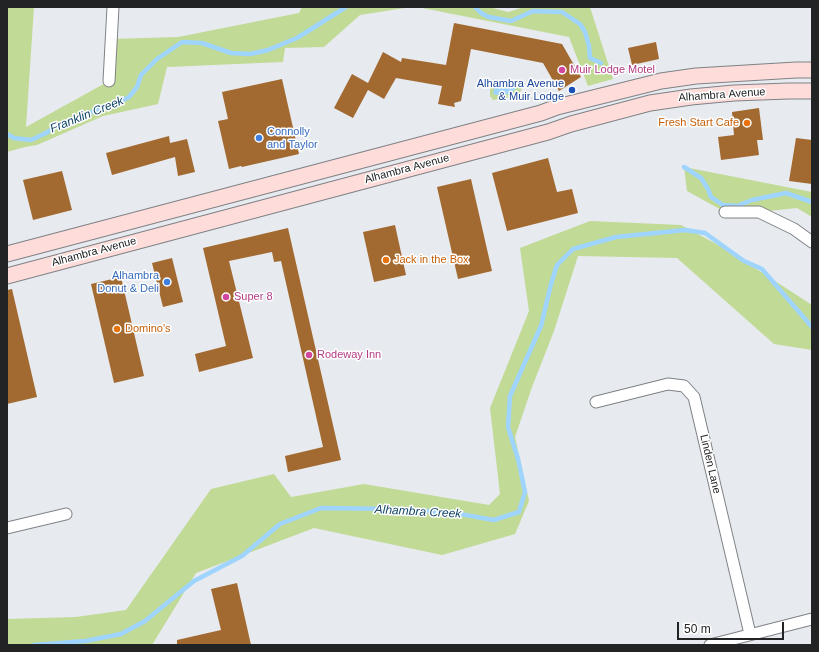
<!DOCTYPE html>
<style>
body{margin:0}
#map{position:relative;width:819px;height:652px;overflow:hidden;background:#e7eaef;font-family:Helvetica,sans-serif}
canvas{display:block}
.frame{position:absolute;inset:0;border:8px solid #222325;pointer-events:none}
.scale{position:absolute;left:677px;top:622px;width:107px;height:18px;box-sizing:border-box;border:2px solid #222325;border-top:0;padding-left:5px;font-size:12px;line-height:14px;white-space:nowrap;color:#222325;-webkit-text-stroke:3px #fff;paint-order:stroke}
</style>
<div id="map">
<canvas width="819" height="652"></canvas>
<div class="frame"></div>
<div class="scale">50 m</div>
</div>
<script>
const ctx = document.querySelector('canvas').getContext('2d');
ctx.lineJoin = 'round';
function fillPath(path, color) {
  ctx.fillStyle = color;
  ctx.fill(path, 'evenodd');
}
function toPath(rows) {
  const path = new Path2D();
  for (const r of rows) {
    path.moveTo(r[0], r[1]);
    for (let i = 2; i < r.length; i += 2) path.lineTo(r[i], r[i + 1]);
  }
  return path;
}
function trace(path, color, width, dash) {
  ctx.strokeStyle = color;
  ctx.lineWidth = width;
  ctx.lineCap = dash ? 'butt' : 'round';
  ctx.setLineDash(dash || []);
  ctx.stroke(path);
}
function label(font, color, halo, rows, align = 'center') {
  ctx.font = font + ' Helvetica,sans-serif';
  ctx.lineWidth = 3;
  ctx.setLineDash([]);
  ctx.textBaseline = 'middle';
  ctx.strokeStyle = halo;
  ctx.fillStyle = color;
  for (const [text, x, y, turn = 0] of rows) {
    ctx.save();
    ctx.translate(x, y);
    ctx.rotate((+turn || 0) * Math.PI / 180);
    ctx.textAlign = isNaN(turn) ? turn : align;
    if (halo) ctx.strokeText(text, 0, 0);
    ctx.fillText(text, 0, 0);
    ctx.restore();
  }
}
fillPath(toPath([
 [7,7,34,7,26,127,109,81,111,39,178,37,299,13,302,7,411,7,360,15,324,47,285,48,283,62,167,67,158,104,103,116,37,145,25,147,7,152],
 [417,7,489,7,508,12,524,7,590,7,613,79,588,86,569,37],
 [505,81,515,82,518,85,522,88,518,96,493,100,490,96,490,89,496,84],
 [684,167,812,192,812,217,797,208,759,212,725,212,687,191],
 [590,221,681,225,724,248,812,305,812,350,774,344,677,258,578,256,554,331,532,387,515,437,529,501,515,534,442,555,314,528,196,573,152,645,7,645,7,619,76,617,126,610,211,489,274,474,291,497,364,484,489,505,500,494,490,408,529,311,520,248]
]), '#c1da95');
fillPath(toPath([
 [500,85,512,85,517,88,509,94,496,95,493,94,494,88]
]), '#9ed4fe');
trace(toPath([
 [475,7,481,13,489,17,511,21,533,11,562,12,580,24,585,32,589,46,590,58,601,63],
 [7,134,14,138,31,140,46,133,57,126,84,116,104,106,115,104,129,97,137,87,141,75,157,59,182,42,202,43,231,53,250,54,268,50,297,38,346,7],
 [684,167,701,178,708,189,711,197,723,205,737,206,752,200,786,193,812,202],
 [34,645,85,641,121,634,145,621,194,581,242,556,280,524,321,508,399,509,454,513,494,520,519,512,525,492,518,459,508,427,510,396,541,326,551,284,557,265,573,249,616,237,685,230,705,233,744,261,762,269,812,327]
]), '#9ed4fe', 4.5);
fillPath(toPath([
 [454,23,562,44,581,77,559,91,543,63,471,49,461,101,454,103,455,107,438,104,442,86,396,78,384,99,368,90,353,118,334,108,352,74,368,83,383,52,401,62,402,58,446,65],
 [656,42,659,59,632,65,628,48],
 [282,79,299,154,242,167,241,166,229,169,218,121,228,119,222,92],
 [759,108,763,140,757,140,759,155,721,160,718,137,734,135,732,112],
 [169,136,170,143,187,139,195,172,178,176,175,157,112,175,106,153],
 [796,138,812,140,812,184,789,181],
 [548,158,557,192,572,189,578,213,507,231,492,173],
 [62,171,72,210,33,220,23,180],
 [471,179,492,271,458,279,437,187],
 [395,225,406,275,374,282,363,232],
 [288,228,341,460,288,472,285,456,323,447,281,261,274,262,272,252,229,261,253,358,199,372,195,354,226,346,203,248],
 [172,258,183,302,163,307,152,263],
 [121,277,144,376,114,383,91,284],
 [12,289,37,397,7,404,7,290],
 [237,583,251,645,177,645,177,640,221,630,211,589]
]), '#a26a30');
const street = toPath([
 [109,81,113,7],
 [725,212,759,212,794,229,812,242],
 [596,402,668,384,684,386,694,397,750,634],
 [7,528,66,514],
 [710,645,812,619]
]);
const secondary = toPath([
 [7,254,541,113,557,107,661,81,696,76,796,70,812,70],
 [7,276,548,132,571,124,650,103,691,97,734,93,788,91,812,91]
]);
trace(street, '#7f8286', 13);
trace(secondary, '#7f8286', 17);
trace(street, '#fff', 11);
trace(secondary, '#fedcd9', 15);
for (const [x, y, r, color] of [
 [562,70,4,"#d1479c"],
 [572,90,4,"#1a4fb4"],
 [747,123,4,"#e8710a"],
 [259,138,4,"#3f7fe0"],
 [386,260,4,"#e8710a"],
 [167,282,4,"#3f7fe0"],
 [226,297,4,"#d1479c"],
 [117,329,4,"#e8710a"],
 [309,355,4,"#d1479c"]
]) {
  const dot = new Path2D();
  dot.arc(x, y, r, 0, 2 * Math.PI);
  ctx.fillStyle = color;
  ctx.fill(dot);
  trace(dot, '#fff', 1.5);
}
label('11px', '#b23c85', '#fff', [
 ["Muir Lodge Motel",570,70],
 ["Super 8",234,297],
 ["Rodeway Inn",317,355]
], 'left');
label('11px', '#164399', '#fff', [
 ["Alhambra Avenue",564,84],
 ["& Muir Lodge",564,97]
], 'right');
label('11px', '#222325', '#fff', [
 ["Alhambra Avenue",722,95,-4],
 ["Alhambra Avenue",407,169,-15],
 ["Alhambra Avenue",94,252,-15],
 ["Linden Lane",710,464,77]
]);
label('11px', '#c56008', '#fff', [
 ["Fresh Start Cafe",739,123,"right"],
 ["Jack in the Box",394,260],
 ["Domino's",125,329]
], 'left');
label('11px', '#366cbe', '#fff', [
 ["Connolly",267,132],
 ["and Taylor",267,145],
 ["Alhambra",159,276,"right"],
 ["Donut & Deli",159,289,"right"]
], 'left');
label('italic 12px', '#0f4466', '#fff', [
 ["Franklin Creek",87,115,-22],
 ["Alhambra Creek",418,512,3]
]);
</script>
